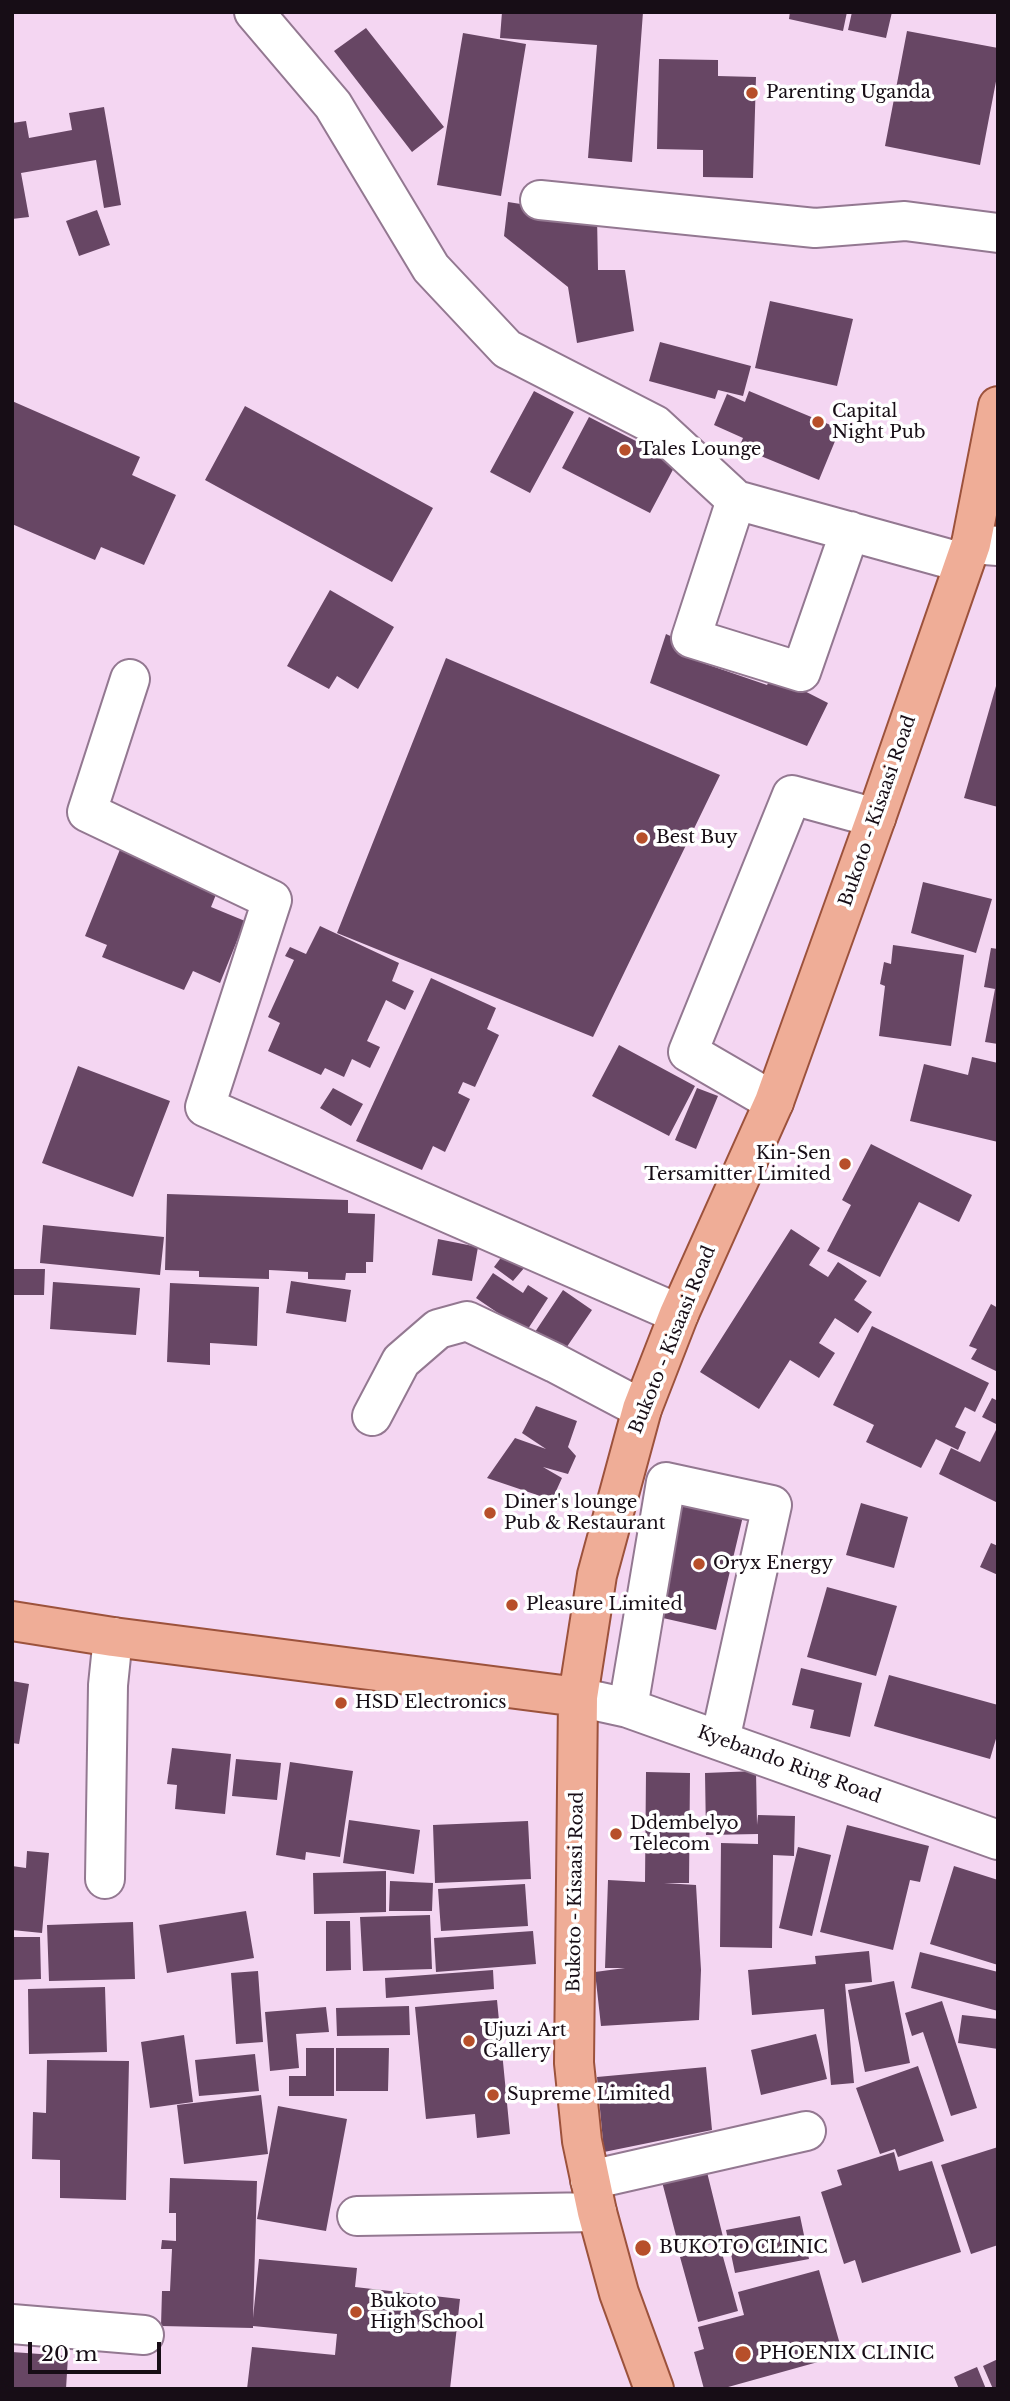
<!DOCTYPE html>
<style>
body{margin:0}
#map{position:relative;width:1010px;height:2401px;overflow:hidden;background:#f4d6f2;font-family:"Libre Baskerville",serif}
canvas{display:block}
.frame{position:absolute;inset:0;border:14px solid #170d16;pointer-events:none}
.scale{position:absolute;left:28px;top:2342px;width:133px;height:32px;box-sizing:border-box;border:4px solid #170d16;border-top:0;padding-left:9px;font-size:21px;line-height:24px;white-space:nowrap;color:#170d16;-webkit-text-stroke:5px #fff;paint-order:stroke}
</style>
<div id="map">
<canvas width="1010" height="2401"></canvas>
<div class="frame"></div>
<div class="scale">20 m</div>
</div>
<script>
const ctx = document.querySelector('canvas').getContext('2d');
ctx.lineJoin = 'round';
function fillPath(path, color) {
  ctx.fillStyle = color;
  ctx.fill(path, 'evenodd');
}
function toPath(rows) {
  const path = new Path2D();
  for (const r of rows) {
    path.moveTo(r[0], r[1]);
    for (let i = 2; i < r.length; i += 2) path.lineTo(r[i], r[i + 1]);
  }
  return path;
}
function trace(path, color, width, dash) {
  ctx.strokeStyle = color;
  ctx.lineWidth = width;
  ctx.lineCap = dash ? 'butt' : 'round';
  ctx.setLineDash(dash || []);
  ctx.stroke(path);
}
function label(font, color, halo, rows, align = 'center') {
  ctx.font = font + ' "Libre Baskerville",serif';
  ctx.lineWidth = 7;
  ctx.setLineDash([]);
  ctx.textBaseline = 'middle';
  ctx.strokeStyle = halo;
  ctx.fillStyle = color;
  for (const [text, x, y, turn = 0] of rows) {
    ctx.save();
    ctx.translate(x, y);
    ctx.rotate((+turn || 0) * Math.PI / 180);
    ctx.textAlign = isNaN(turn) ? turn : align;
    if (halo) ctx.strokeText(text, 0, 0);
    ctx.fillText(text, 0, 0);
    ctx.restore();
  }
}
fillPath(toPath([
 [502,12,643,12,632,162,588,158,597,45,500,38],
 [790,12,847,12,843,31,789,19],
 [852,12,892,12,886,38,848,30],
 [366,28,444,127,412,152,334,51],
 [907,31,998,48,998,71,980,165,885,146],
 [463,33,526,44,501,196,437,185],
 [659,59,718,60,718,76,756,77,753,178,703,177,703,150,657,149],
 [104,107,121,205,104,208,96,160,21,173,29,217,12,219,12,123,26,121,29,138,72,130,69,113],
 [508,202,597,216,598,270,625,270,634,331,577,343,568,287,504,236],
 [97,210,110,245,79,256,66,221],
 [770,301,853,319,837,386,755,368],
 [660,342,751,366,743,396,718,390,715,399,649,381],
 [534,391,574,412,530,493,490,472],
 [749,391,840,429,819,480,739,447,743,438,714,425,727,394,745,402],
 [12,401,140,457,132,475,176,495,144,565,101,547,95,560,12,524,14,506,12,505],
 [245,406,433,508,392,582,205,480],
 [589,417,677,462,650,513,562,468],
 [330,590,394,627,358,689,337,676,329,689,287,666],
 [666,634,703,651,700,662,767,685,773,675,828,703,807,746,650,683],
 [446,658,720,775,593,1037,337,933],
 [998,679,998,807,964,798],
 [121,847,219,887,211,907,245,921,220,983,193,971,184,990,102,957,107,945,85,936],
 [923,882,992,899,976,953,911,933],
 [320,926,399,963,392,981,414,991,405,1010,386,1000,367,1041,380,1047,370,1068,352,1059,344,1077,325,1068,321,1075,268,1051,280,1023,268,1017,294,960,285,956,290,947,306,954],
 [893,945,964,955,951,1046,879,1036,885,986,880,984,884,962,891,964],
 [991,948,998,949,998,1044,985,1042,995,989,984,987],
 [431,978,496,1008,487,1029,499,1035,475,1087,463,1082,458,1093,470,1099,445,1152,433,1146,422,1170,356,1141],
 [619,1045,695,1086,669,1136,592,1096],
 [972,1057,998,1063,998,1142,910,1121,924,1064,968,1075],
 [78,1066,170,1101,133,1197,42,1163],
 [333,1088,363,1104,351,1126,320,1108],
 [697,1088,718,1096,696,1149,675,1140],
 [871,1144,972,1195,959,1222,919,1202,880,1277,827,1251,851,1205,842,1200],
 [167,1194,348,1200,348,1213,375,1214,373,1262,366,1262,366,1273,346,1273,345,1280,308,1279,308,1272,269,1270,269,1279,199,1277,199,1271,165,1270],
 [43,1225,164,1237,160,1275,40,1263],
 [791,1229,820,1248,809,1265,828,1277,838,1262,867,1281,854,1300,872,1312,858,1333,835,1318,819,1343,835,1353,819,1378,790,1360,759,1409,700,1372],
 [438,1239,478,1247,472,1281,432,1275],
 [506,1251,525,1267,513,1281,494,1267],
 [12,1269,45,1269,44,1295,12,1295],
 [493,1273,523,1293,528,1285,548,1298,526,1332,476,1298],
 [291,1281,351,1290,346,1322,286,1313],
 [53,1282,140,1288,136,1335,50,1329],
 [170,1283,259,1287,257,1346,210,1343,210,1365,167,1362],
 [563,1290,592,1310,562,1354,533,1335],
 [991,1304,998,1308,998,1372,971,1359,977,1349,969,1346],
 [872,1326,989,1383,975,1412,965,1407,955,1427,966,1432,958,1450,936,1439,921,1468,866,1442,874,1425,833,1405],
 [992,1398,998,1401,998,1425,982,1417],
 [536,1406,577,1421,568,1447,576,1456,568,1474,543,1467,562,1478,552,1500,487,1478,515,1438,546,1449,522,1433],
 [998,1426,998,1503,939,1474,951,1448,980,1462],
 [683,1498,744,1512,716,1630,654,1616],
 [861,1503,908,1517,894,1568,846,1555],
 [991,1543,998,1546,998,1575,980,1567],
 [827,1587,897,1606,876,1676,807,1657],
 [801,1668,862,1683,850,1737,810,1728,814,1710,792,1705],
 [889,1675,998,1705,998,1732,990,1759,874,1726],
 [12,1681,29,1684,19,1744,12,1743],
 [172,1748,231,1754,225,1814,175,1809,177,1785,167,1784],
 [236,1759,281,1763,277,1800,232,1796],
 [290,1762,353,1771,340,1857,306,1852,305,1860,276,1855],
 [756,1771,757,1825,758,1815,795,1816,794,1856,773,1855,772,1948,720,1947,721,1843,758,1844,758,1834,706,1835,705,1773],
 [646,1772,690,1773,689,1883,664,1883,696,1885,701,1970,699,2020,601,2026,595,1972,625,1968,605,1968,608,1880,645,1882],
 [349,1820,420,1830,414,1874,343,1863],
 [528,1821,531,1879,435,1883,433,1825],
 [847,1825,929,1846,920,1882,910,1880,893,1950,820,1932],
 [798,1847,831,1855,812,1936,779,1928],
 [27,1851,49,1853,42,1933,12,1930,12,1866,26,1868],
 [954,1866,998,1880,998,1965,930,1944],
 [386,1871,386,1912,314,1914,313,1873],
 [390,1881,433,1883,432,1911,389,1911],
 [525,1884,528,1926,441,1931,438,1889],
 [246,1911,254,1958,167,1973,159,1925],
 [430,1915,432,1969,363,1971,360,1917],
 [326,1921,350,1921,351,1970,326,1971],
 [133,1922,135,1979,49,1981,47,1925],
 [533,1931,536,1964,436,1972,434,1938],
 [12,1937,40,1937,41,1979,12,1980],
 [869,1951,872,1982,845,1984,854,2083,831,2085,824,2009,752,2015,748,1970,816,1964,815,1956],
 [920,1952,998,1972,998,2011,911,1988],
 [493,1970,494,1989,386,1998,385,1978],
 [258,1971,263,2042,236,2044,231,1973],
 [894,1981,910,2063,865,2072,848,1990],
 [105,1987,107,2052,29,2054,28,1989],
 [497,2000,510,2134,477,2138,475,2114,426,2119,415,2007],
 [942,2001,977,2108,951,2116,923,2032,912,2036,905,2013],
 [409,2006,410,2035,337,2036,336,2008],
 [326,2007,329,2032,296,2034,299,2068,270,2071,265,2012],
 [962,2015,998,2019,998,2049,958,2043],
 [816,2034,827,2079,761,2095,751,2050],
 [184,2035,193,2102,150,2108,141,2042],
 [306,2048,334,2048,334,2096,289,2096,289,2076,306,2076],
 [336,2048,389,2048,388,2091,336,2091],
 [255,2054,259,2091,199,2096,195,2060],
 [47,2060,129,2061,126,2200,60,2198,60,2160,32,2159,33,2112,46,2113],
 [918,2066,944,2141,898,2157,895,2149,880,2154,856,2088],
 [706,2067,712,2130,604,2152,597,2077],
 [261,2095,268,2154,184,2164,177,2105],
 [278,2106,347,2119,326,2231,257,2219],
 [998,2147,998,2245,971,2254,941,2165],
 [894,2152,899,2171,932,2161,961,2252,862,2283,855,2260,844,2264,821,2192,842,2185,837,2170],
 [705,2164,724,2241,680,2251,660,2174],
 [170,2178,257,2181,253,2318,259,2259,357,2268,355,2287,460,2299,450,2389,247,2389,252,2347,335,2355,337,2334,253,2326,253,2328,161,2326,162,2291,170,2291,172,2249,161,2249,162,2240,176,2241,176,2213,169,2213],
 [800,2216,809,2259,735,2273,726,2230],
 [720,2246,738,2311,698,2322,680,2257],
 [819,2270,843,2355,721,2389,704,2389,694,2352,704,2349,698,2327,744,2315,738,2292],
 [12,2352,68,2356,66,2389,12,2389],
 [998,2359,998,2389,993,2389,983,2366],
 [977,2367,986,2389,959,2389,954,2377]
]), '#674664');
const minor = toPath([
 [254,12,333,105,431,268,507,349,655,425,736,500],
 [540,200,815,228,905,221,998,233],
 [850,531,801,672,691,638,736,500,964,563],
 [971,544,998,546],
 [130,679,87,812,272,900,205,1107,679,1314],
 [774,1102,688,1052,792,795,876,818],
 [372,1416,401,1361,438,1329,467,1321,555,1363,642,1409],
 [578,1697,628,1708,998,1840],
 [628,1708,666,1482,772,1505,720,1740],
 [105,1879,108,1685,113,1637],
 [590,2180,806,2131],
 [357,2216,597,2212],
 [12,2324,144,2335]
]);
const major = toPath([
 [12,1621,113,1637,578,1697],
 [654,2389,619,2293,597,2212,582,2141,574,2063,578,1697,597,1575,642,1409,679,1314,774,1102,876,818,971,544,998,406]
]);
trace(minor, '#937891', 42);
trace(major, '#9c523c', 42);
trace(minor, '#fff', 38);
trace(major, '#efad97', 38);
for (const [x, y, r, color] of [
 [752,93,7,"#b74f2a"],
 [818,422,7,"#b74f2a"],
 [625,450,7,"#b74f2a"],
 [642,838,7,"#b74f2a"],
 [845,1164,7,"#b74f2a"],
 [490,1513,7,"#b74f2a"],
 [699,1564,7,"#b74f2a"],
 [512,1605,7,"#b74f2a"],
 [341,1703,7,"#b74f2a"],
 [616,1834,7,"#b74f2a"],
 [469,2041,7,"#b74f2a"],
 [493,2095,7,"#b74f2a"],
 [643,2248,9,"#b74f2a"],
 [356,2312,7,"#b74f2a"],
 [743,2354,9,"#b74f2a"]
]) {
  const dot = new Path2D();
  dot.arc(x, y, r, 0, 2 * Math.PI);
  ctx.fillStyle = color;
  ctx.fill(dot);
  trace(dot, '#fff', 2.5);
}
label('18px', '#170d16', '#fff', [
 ["Parenting Uganda",766,93],
 ["Capital",832,412],
 ["Night Pub",832,433],
 ["Tales Lounge",639,450],
 ["Best Buy",656,838],
 ["Kin-Sen",831,1154,"right"],
 ["Tersamitter Limited",831,1175,"right"],
 ["Diner's lounge",504,1503],
 ["Pub & Restaurant",504,1524],
 ["Oryx Energy",713,1564],
 ["Pleasure Limited",526,1605],
 ["HSD Electronics",355,1703],
 ["Ddembelyo",630,1824],
 ["Telecom",630,1845],
 ["Ujuzi Art",483,2031],
 ["Gallery",483,2052],
 ["Supreme Limited",507,2095],
 ["BUKOTO CLINIC",659,2248],
 ["Bukoto",370,2302],
 ["High School",370,2323],
 ["PHOENIX CLINIC",759,2354]
], 'left');
label('18px', '#170d16', '#fff', [
 ["Bukoto - Kisaasi Road",878,811,-71],
 ["Bukoto - Kisaasi Road",673,1340,-68],
 ["Kyebando Ring Road",789,1765,20],
 ["Bukoto - Kisaasi Road",576,1892,-89]
]);
</script>
